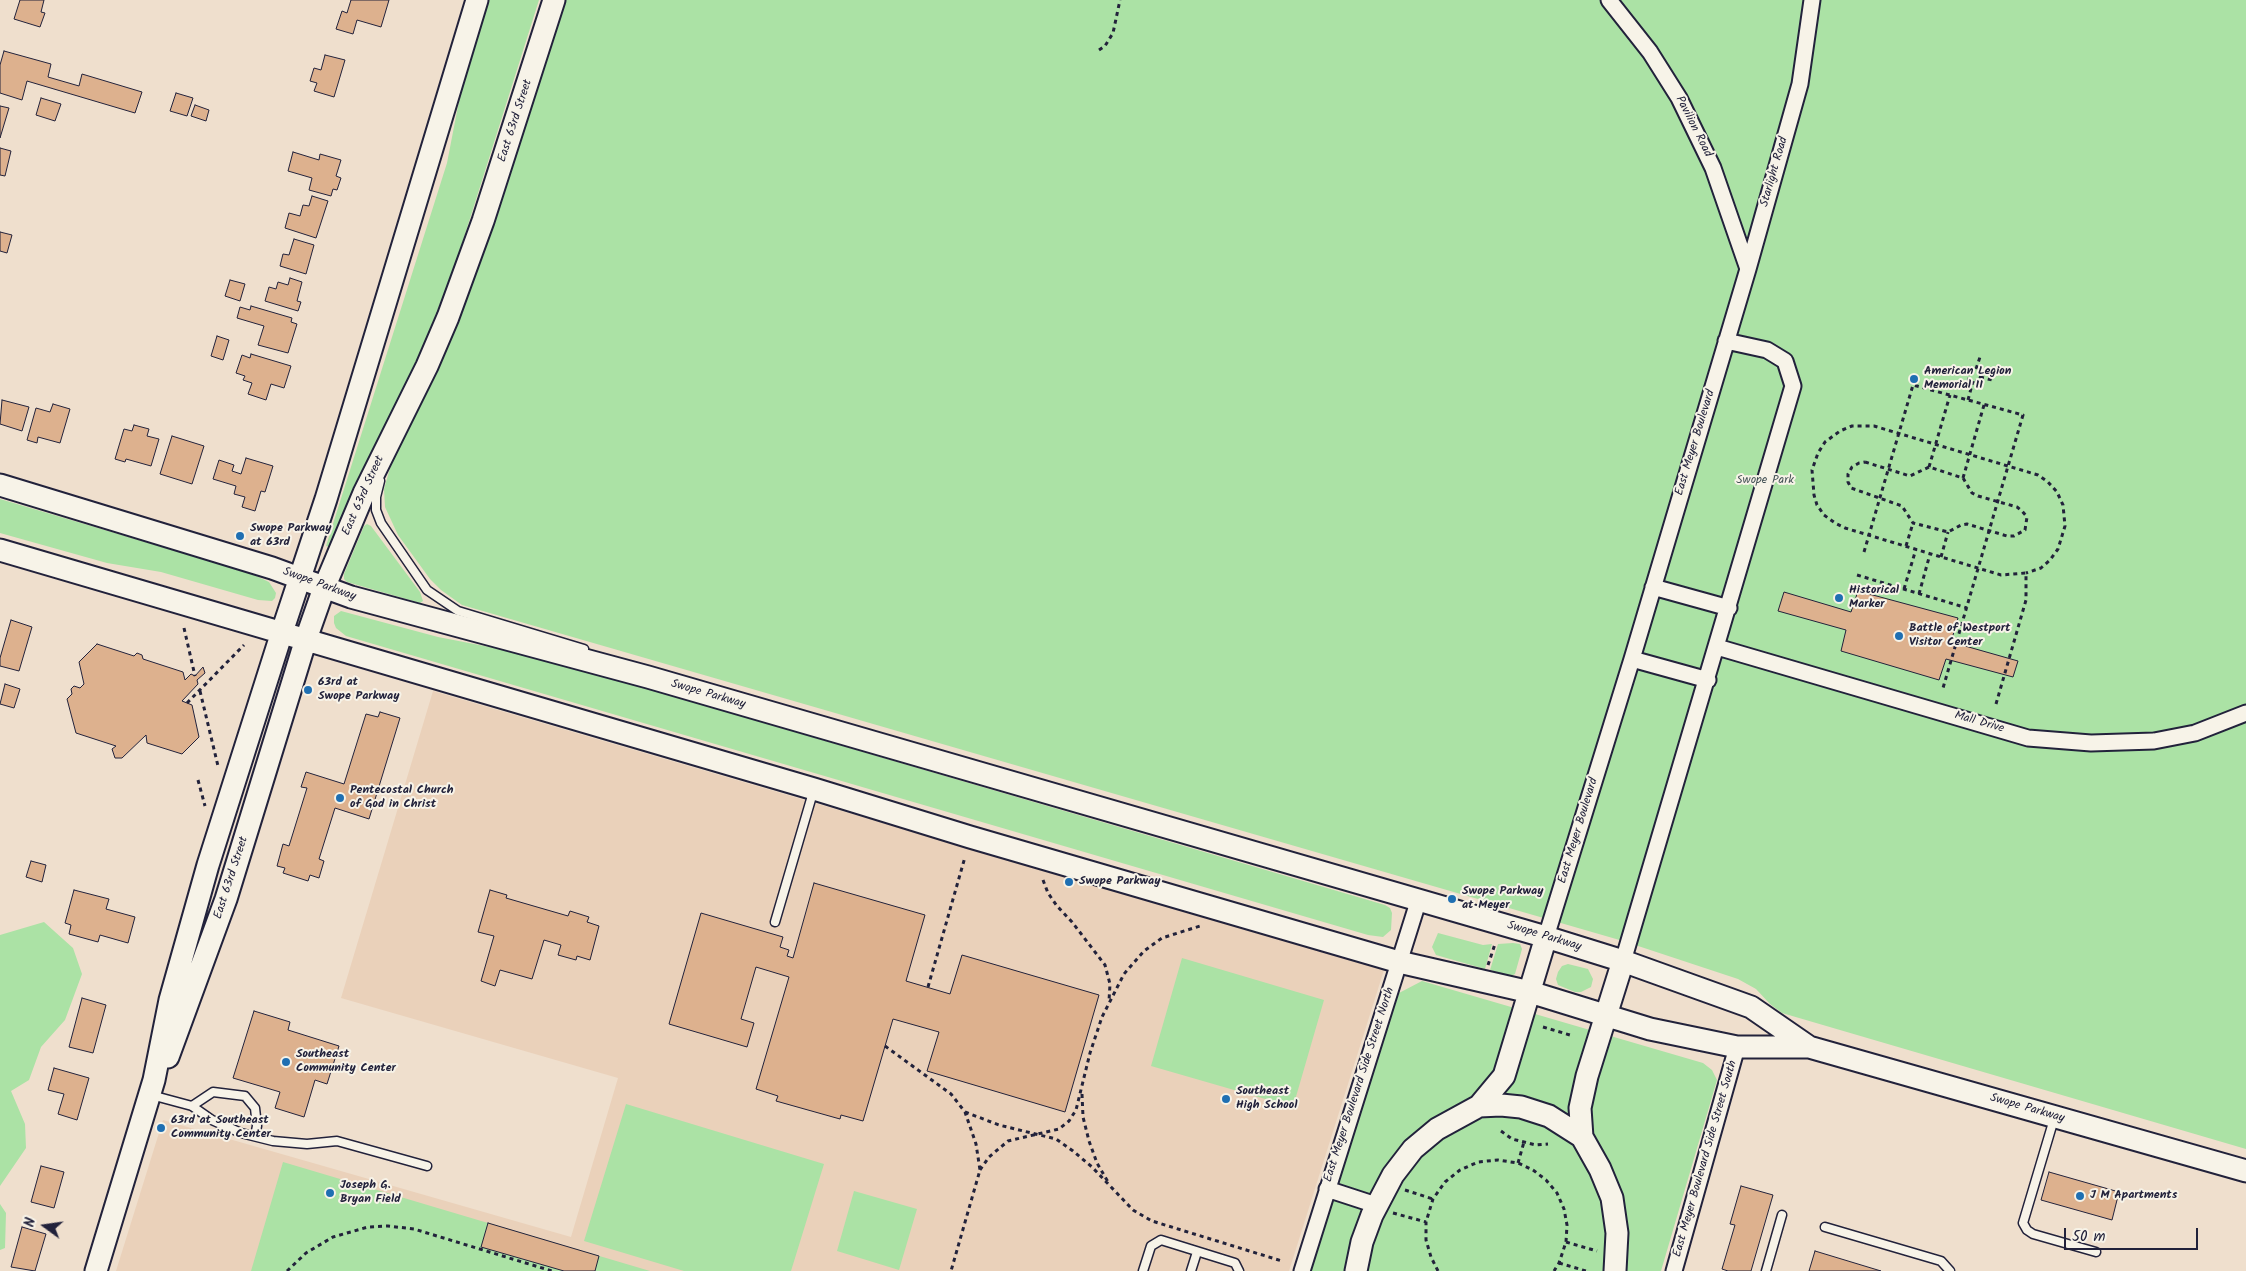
<!DOCTYPE html>
<style>
body{margin:0}
#map{position:relative;width:2246px;height:1271px;overflow:hidden;background:#efdfcd;font-family:Kalam,sans-serif}
canvas{display:block}
.north{position:absolute;left:20px;top:1201px;width:50px;height:50px;-webkit-text-stroke:4px #f7f3e8;paint-order:stroke;rotate:284deg;font-size:14px;font-weight:700;line-height:20px;text-align:center;color:#22223b}
.north::after{content:'';display:block;margin:auto;width:18px;height:22px;background:#22223b;clip-path:polygon(50% 0,100% 100%,50% 72%,0 100%)}
.scale{position:absolute;left:2064px;top:1228px;width:134px;height:22px;box-sizing:border-box;border:2px solid #22223b;border-top:0;padding-left:6px;font-size:15px;line-height:18px;white-space:nowrap;color:#22223b;-webkit-text-stroke:4px #f7f3e8;paint-order:stroke}
</style>
<div id="map">
<canvas width="2246" height="1271"></canvas>
<div class="north">N</div>
<div class="scale">50 m</div>
</div>
<script>
const ctx = document.querySelector('canvas').getContext('2d');
ctx.lineJoin = 'round';
function fillPath(path, color) {
  ctx.fillStyle = color;
  ctx.fill(path, 'evenodd');
}
function toPath(rows) {
  const path = new Path2D();
  for (const r of rows) {
    path.moveTo(r[0], r[1]);
    for (let i = 2; i < r.length; i += 2) path.lineTo(r[i], r[i + 1]);
  }
  return path;
}
function trace(path, color, width, dash) {
  ctx.strokeStyle = color;
  ctx.lineWidth = width;
  ctx.lineCap = dash ? 'butt' : 'round';
  ctx.setLineDash(dash || []);
  ctx.stroke(path);
}
function label(font, color, halo, rows, align = 'center') {
  ctx.font = font + ' Kalam,sans-serif';
  ctx.lineWidth = 4;
  ctx.setLineDash([]);
  ctx.textBaseline = 'middle';
  ctx.strokeStyle = halo;
  ctx.fillStyle = color;
  for (const [text, x, y, turn = 0] of rows) {
    ctx.save();
    ctx.translate(x, y);
    ctx.rotate((+turn || 0) * Math.PI / 180);
    ctx.textAlign = isNaN(turn) ? turn : align;
    if (halo) ctx.strokeText(text, 0, 0);
    ctx.fillText(text, 0, 0);
    ctx.restore();
  }
}
fillPath(toPath([
 [433,691,1384,970,1289,1271,116,1271,163,1120,571,1237,618,1078,341,998]
]), '#ead1ba');
fillPath(toPath([
 [487,0,539,0,455,266,424,344,333,548,326,546,447,163,465,70],
 [566,0,2246,0,2246,1149,1782,1013,1770,1004,1756,989,1738,979,1623,941,462,605,441,590,430,579,398,535,385,507,384,489,390,468,456,320],
 [0,499,250,573,269,582,276,593,275,598,272,601,258,600,161,572,107,563,0,533],
 [367,524,371,526,420,592,423,601,420,603,347,582,344,579,344,574,364,526],
 [341,611,438,637,536,656,1385,905,1390,908,1392,913,1391,930,1383,937,1368,935,346,636,336,628,334,623,334,616],
 [44,922,73,948,82,974,65,1020,41,1047,29,1080,11,1091,25,1124,26,1148,0,1186,0,935],
 [1438,933,1483,945,1492,944,1485,969,1436,955,1432,947],
 [1513,943,1520,944,1522,949,1515,974,1511,976,1490,970,1498,944],
 [1182,958,1324,1000,1293,1107,1151,1066],
 [1568,964,1588,969,1593,979,1591,987,1581,992,1575,992,1558,985,1556,979,1558,972,1562,966],
 [1422,981,1703,1063,1712,1070,1717,1080,1661,1271,1308,1271,1399,993],
 [626,1104,824,1164,791,1271,684,1271,584,1241],
 [283,1162,488,1223,650,1271,251,1271],
 [854,1191,917,1209,899,1270,837,1251],
 [0,1204,6,1213,5,1248,0,1250]
]), '#abe2a5');
const building = toPath([
 [20,0,44,0,41,12,45,13,40,27,14,19,20,0],
 [351,0,389,0,381,27,357,20,353,34,336,29,342,11,347,13,351,0],
 [4,51,51,64,48,77,79,86,82,74,142,92,135,113,27,81,22,100,0,93,0,65,4,51],
 [325,55,345,60,334,97,314,91,317,83,310,81,314,68,321,70,325,55],
 [176,93,193,98,187,116,170,111,176,93],
 [41,98,61,104,55,121,36,115,41,98],
 [195,105,209,110,206,121,191,116,195,105],
 [0,106,9,108,0,138,0,106],
 [0,148,11,151,5,176,0,175,0,148],
 [293,152,319,160,320,154,341,160,336,176,341,178,337,190,333,189,331,196,309,190,312,178,288,171,293,152],
 [312,196,328,201,316,238,285,228,289,213,300,216,303,205,309,206,312,196],
 [0,232,12,235,7,253,0,251,0,232],
 [294,239,314,245,306,274,280,266,283,254,289,255,294,239],
 [290,278,302,282,297,301,301,302,298,311,265,301,269,287,276,289,278,282,288,285,290,278],
 [230,280,245,284,240,301,225,296,230,280],
 [251,306,292,318,291,322,297,324,288,353,258,345,264,326,237,318,240,307,250,310,251,306],
 [217,336,229,340,223,360,211,356,217,336],
 [251,354,291,366,284,388,271,384,266,400,248,394,252,383,243,380,245,376,236,373,242,355,250,358,251,354],
 [2,400,29,407,22,431,0,424,2,400],
 [53,404,70,409,60,443,38,437,37,443,27,440,36,408,50,412,53,404],
 [134,425,149,429,147,436,159,439,151,466,126,459,125,462,115,459,124,429,132,431,134,425],
 [172,436,204,446,192,484,160,474,172,436],
 [246,458,273,466,265,492,261,491,255,511,242,507,245,497,234,494,236,486,213,479,219,460,234,465,232,471,241,474,246,458],
 [1858,591,1958,618,1951,642,2018,661,2013,677,1946,659,1939,680,1841,651,1846,630,1778,611,1784,592,1851,612,1858,591],
 [11,620,32,627,19,671,0,666,0,658,11,620],
 [97,644,134,656,137,653,142,655,143,659,183,672,185,680,191,674,195,676,203,667,205,673,197,680,198,684,182,701,192,705,199,737,182,754,147,743,146,735,122,758,115,758,112,749,116,746,76,733,67,699,72,694,71,689,74,686,80,688,84,684,79,662,97,644],
 [5,684,20,689,14,708,0,704,5,684],
 [380,712,400,718,369,819,335,808,319,859,324,861,319,878,310,875,308,881,283,873,285,868,277,866,283,844,289,846,307,788,301,787,306,772,344,784,366,714,378,717,380,712],
 [31,861,46,865,42,882,26,877,31,861],
 [814,883,925,915,906,981,950,994,962,955,1099,995,1065,1112,927,1071,939,1032,893,1019,863,1121,841,1115,840,1119,776,1101,778,1096,756,1089,789,977,756,967,741,1019,754,1023,747,1047,669,1024,701,913,783,937,780,947,789,950,787,956,793,958,814,883],
 [74,890,109,899,106,909,135,917,128,943,100,935,98,942,69,934,71,925,65,923,74,890],
 [490,890,507,895,506,898,568,916,570,911,589,917,587,922,599,926,590,960,577,956,576,960,558,955,561,945,544,940,532,979,500,970,495,986,481,981,494,936,478,932,490,890],
 [82,998,106,1005,93,1053,69,1047,82,998],
 [254,1011,290,1022,288,1030,339,1046,327,1084,315,1080,304,1117,275,1108,280,1092,233,1078,254,1011],
 [54,1068,89,1078,77,1120,58,1114,64,1094,48,1090,54,1068],
 [41,1166,64,1172,54,1208,31,1202,41,1166],
 [2049,1172,2119,1192,2112,1220,2041,1200,2049,1172],
 [1741,1186,1773,1195,1751,1271,1728,1271,1722,1269,1735,1225,1730,1224,1741,1186],
 [488,1223,599,1256,595,1271,564,1271,481,1247,488,1223],
 [22,1227,46,1234,35,1271,11,1267,22,1227],
 [1815,1251,1881,1271,1809,1271,1815,1251]
]);
fillPath(building, '#ddb18e');
trace(building, '#22223b', 1);
const lane = toPath([
 [380,481,376,497,376,510,381,523,427,590,458,611,584,649],
 [775,922,814,789],
 [151,1095,192,1106,212,1120,241,1133,273,1141,307,1144,337,1141,427,1166],
 [192,1106,213,1092,245,1096,255,1108,257,1126,255,1136],
 [2054,1119,2023,1223,2027,1230,2033,1234,2096,1252],
 [1825,1227,1941,1261,1950,1271],
 [1143,1271,1151,1246,1161,1240,1235,1263,1239,1271],
 [1191,1271,1197,1252],
 [1766,1271,1782,1215]
]);
const street = toPath([
 [1609,0,1650,52,1679,98,1713,168,1748,269],
 [1653,587,1729,608],
 [1717,647,2028,738,2091,743,2154,741,2195,733,2246,713],
 [1632,659,1708,680],
 [1546,937,1632,659,1748,269,1800,84,1812,0],
 [1623,961,1793,386,1785,361,1767,350,1726,341],
 [1327,1189,1376,1205],
 [1302,1271,1419,899],
 [1674,1271,1737,1047]
]);
const secondary = toPath([
 [0,485,272,568,351,597,648,677,1546,937,1623,961,1751,1007,1809,1047],
 [0,550,814,789,970,837,1399,962,1530,992,1650,1029,1737,1047,1809,1047,2246,1171],
 [168,1057,226,899,306,639,324,588,364,493,427,366,448,317,483,221,554,0],
 [1479,1106,1501,1105,1521,1107,1549,1116,1582,1137],
 [96,1271,154,1080,170,1000,208,865,282,632,326,499,477,0],
 [1356,1271,1362,1242,1372,1215,1393,1175,1413,1149,1437,1129,1479,1106,1504,1076,1546,937],
 [1615,1271,1617,1233,1612,1198,1600,1169,1582,1137,1580,1108,1587,1076,1623,961]
]);
trace(lane, '#22223b', 11);
trace(street, '#22223b', 19);
trace(secondary, '#22223b', 25);
trace(toPath([
 [1099,50,1105,46,1113,33,1120,0],
 [1970,368,1982,371,1979,382,1967,379,1970,368],
 [1976,369,1980,357],
 [1958,370,1969,373],
 [1980,377,1992,380],
 [1968,400,1973,381],
 [1865,462,1910,476,1929,467,1963,478,1972,493,1978,496,2017,507,2022,511,2027,517,2025,530,2014,536,2007,536,1967,524,1961,525,1948,532,1913,523,1902,506,1851,488,1848,482,1848,474,1852,467,1859,463,1865,462],
 [1929,467,1950,395],
 [1963,478,1984,405],
 [1906,546,1913,523],
 [1864,552,1913,385,2023,415,1943,688],
 [1941,557,1948,532],
 [1857,575,1967,608],
 [1904,589,1916,549],
 [1919,594,1930,554],
 [184,628,195,676],
 [200,691,218,766],
 [187,703,244,645],
 [1996,704,2026,600,2026,573,2001,575,1845,528,1835,523,1824,515,1817,505,1814,495,1812,470,1818,453,1825,442,1840,431,1852,426,1874,426,2038,475,2048,482,2057,492,2063,505,2065,526,2058,549,2050,560,2041,568,2026,573],
 [198,780,205,806],
 [1043,880,1048,893,1057,906,1072,922,1105,965,1110,984,1109,1001],
 [1488,965,1495,944],
 [928,987,965,857],
 [1543,1027,1570,1035],
 [885,1046,951,1094,965,1112,976,1144,980,1170,951,1271],
 [1082,1094,1083,1117,1089,1141,1097,1163,1108,1182],
 [965,1112,999,1125,1056,1139,1073,1151,1092,1167,1133,1210,1152,1221,1282,1261],
 [1501,1131,1512,1139,1536,1145,1548,1144],
 [1518,1163,1524,1142],
 [980,1170,989,1157,1008,1141,1059,1129,1069,1121,1076,1110,1090,1053,1102,1017,1124,974,1144,951,1162,938,1200,926],
 [1405,1190,1433,1199],
 [1393,1213,1426,1222],
 [1566,1242,1597,1251],
 [1559,1263,1586,1271],
 [287,1271,306,1253,333,1237,368,1227,388,1226,414,1229,552,1271],
 [1438,1271,1431,1257,1426,1240,1426,1222,1433,1199,1445,1182,1460,1170,1478,1162,1498,1160,1518,1163,1533,1170,1546,1180,1557,1193,1564,1209,1567,1225,1566,1242,1559,1263,1554,1271]
]), '#22223b', 3, [4, 4]);
trace(lane, '#f7f3e8', 8);
trace(street, '#f7f3e8', 15);
trace(secondary, '#f7f3e8', 21);
for (const [x, y, r, color] of [
 [1914,379,5,"#1f6fb2"],
 [240,536,5,"#1f6fb2"],
 [1839,598,5,"#1f6fb2"],
 [1899,636,5,"#1f6fb2"],
 [308,690,5,"#1f6fb2"],
 [340,798,5,"#1f6fb2"],
 [1069,882,5,"#1f6fb2"],
 [1452,899,5,"#1f6fb2"],
 [286,1062,5,"#1f6fb2"],
 [1226,1099,5,"#1f6fb2"],
 [161,1128,5,"#1f6fb2"],
 [330,1193,5,"#1f6fb2"],
 [2080,1196,5,"#1f6fb2"]
]) {
  const dot = new Path2D();
  dot.arc(x, y, r, 0, 2 * Math.PI);
  ctx.fillStyle = color;
  ctx.fill(dot);
  trace(dot, '#f7f3e8', 2);
}
label('12px', '#22223b', '#f7f3e8', [
 ["East 63rd Street",516,121,-72],
 ["Pavilion Road",1693,127,63],
 ["Starlight Road",1775,172,-74],
 ["East Meyer Boulevard",1696,443,-73],
 ["East 63rd Street",364,496,-66],
 ["Swope Parkway",319,585,20],
 ["Swope Parkway",708,695,16],
 ["Mall Drive",1979,723,16],
 ["East Meyer Boulevard",1579,831,-73],
 ["East 63rd Street",232,878,-72],
 ["Swope Parkway",1544,937,17],
 ["East Meyer Boulevard Side Street North",1360,1085,-72],
 ["Swope Parkway",2027,1109,16],
 ["East Meyer Boulevard Side Street South",1706,1159,-74]
]);
label('bold 12px', '#22223b', '#f7f3e8', [
 ["American Legion",1924,372],
 ["Memorial II",1924,386],
 ["Swope Parkway",250,529],
 ["at 63rd",250,543],
 ["Historical",1849,591],
 ["Marker",1849,605],
 ["Battle of Westport",1909,629],
 ["Visitor Center",1909,643],
 ["63rd at",318,683],
 ["Swope Parkway",318,697],
 ["Pentecostal Church",350,791],
 ["of God in Christ",350,805],
 ["Swope Parkway",1079,882],
 ["Swope Parkway",1462,892],
 ["at Meyer",1462,906],
 ["Southeast",296,1055],
 ["Community Center",296,1069],
 ["Southeast",1236,1092],
 ["High School",1236,1106],
 ["63rd at Southeast",171,1121],
 ["Community Center",171,1135],
 ["Joseph G.",340,1186],
 ["Bryan Field",340,1200],
 ["J M Apartments",2090,1196]
], 'left');
label('12px', '#445256', '#f7f3e8', [
 ["Swope Park",1765,481]
]);
</script>
